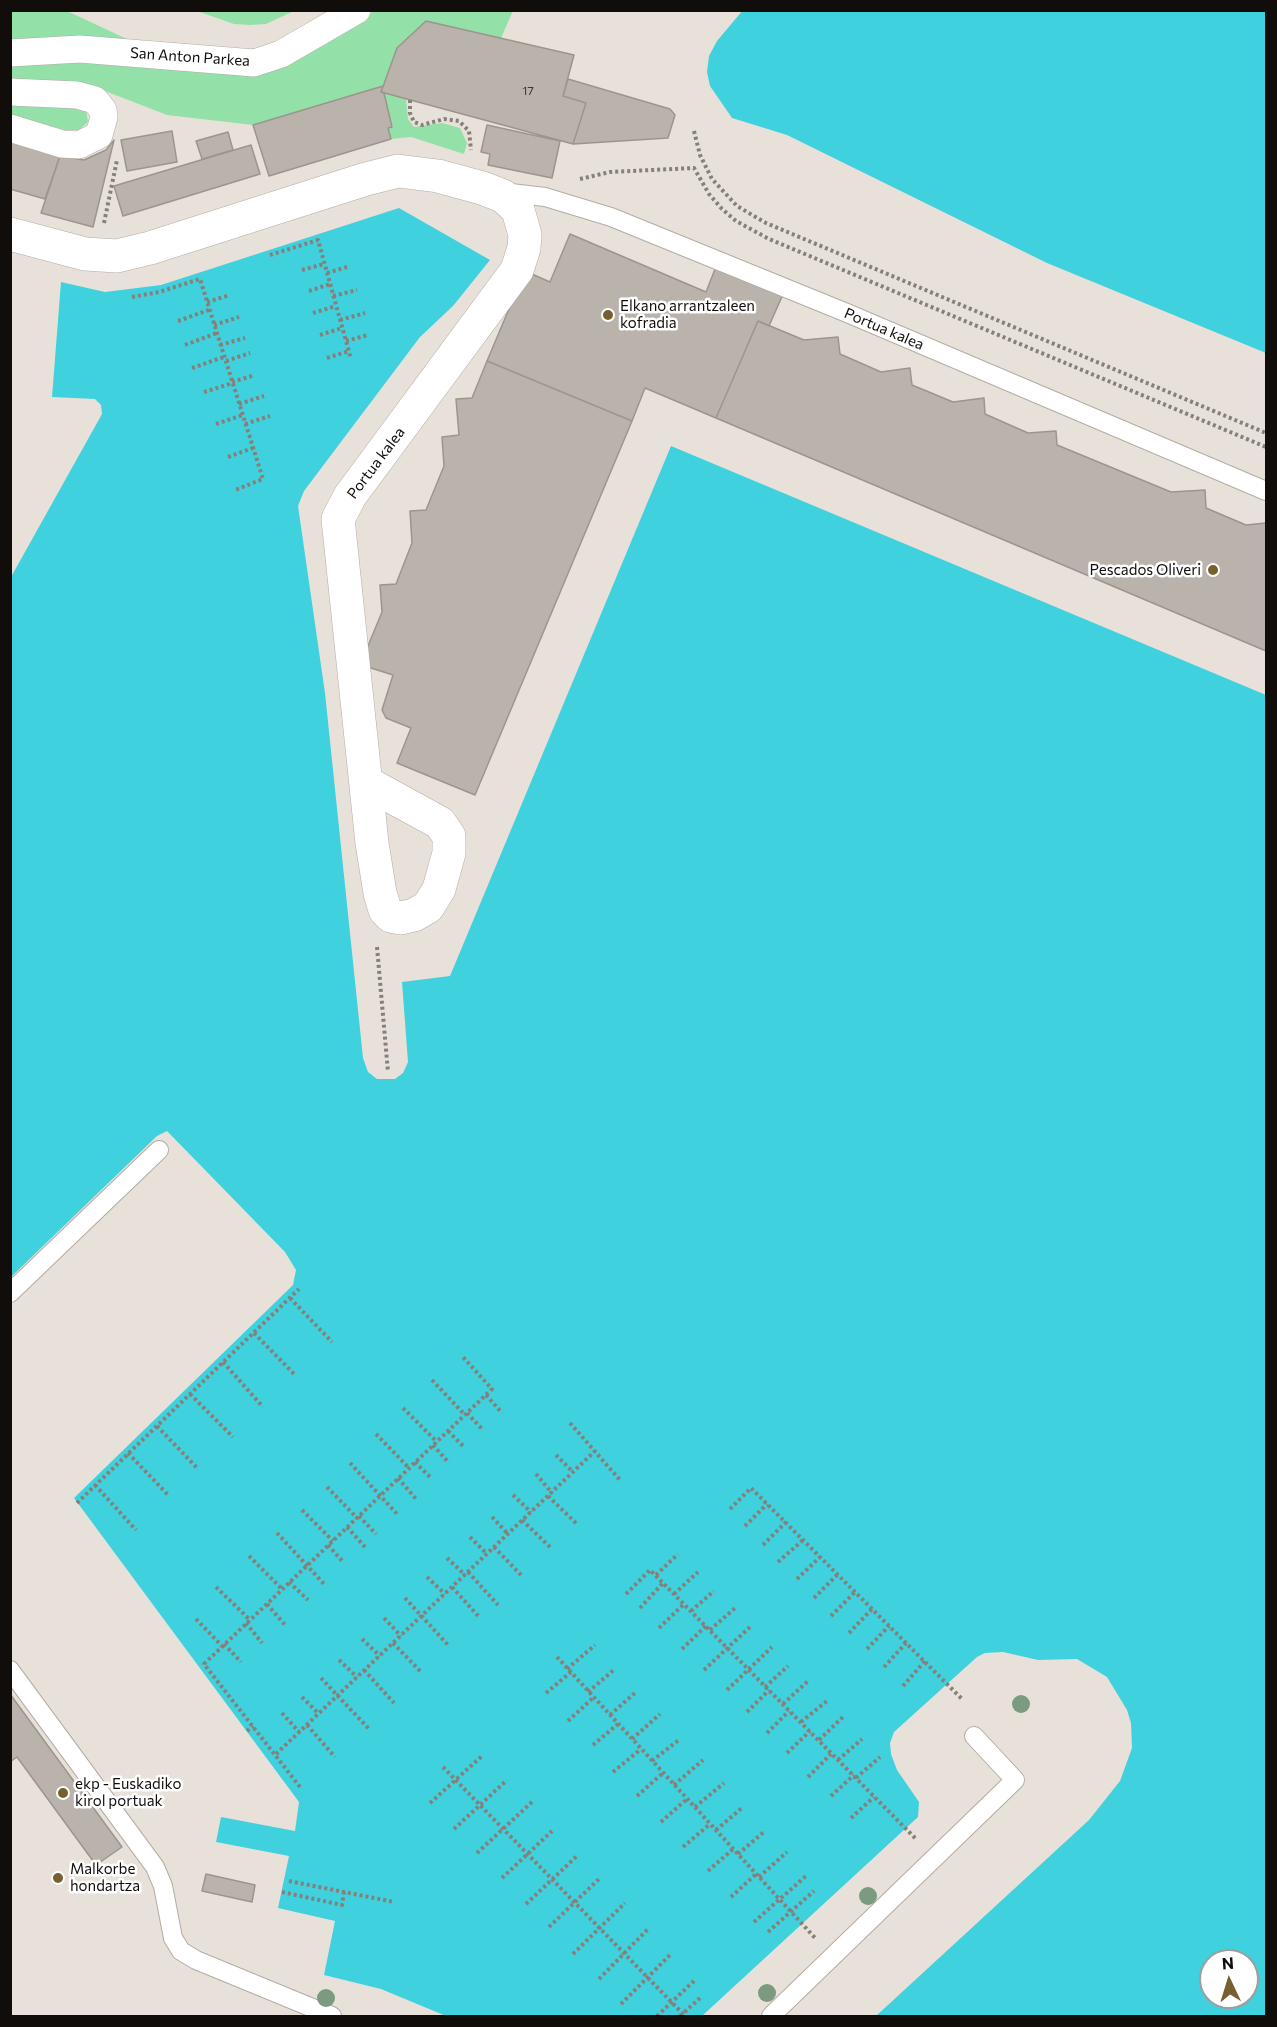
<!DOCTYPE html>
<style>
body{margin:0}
#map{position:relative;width:1277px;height:2027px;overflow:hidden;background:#e8e1d9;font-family:Commissioner,sans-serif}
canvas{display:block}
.frame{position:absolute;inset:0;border:12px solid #100d0b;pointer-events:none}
.north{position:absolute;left:1199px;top:1949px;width:60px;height:60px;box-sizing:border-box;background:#fff;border:2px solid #9f9e9d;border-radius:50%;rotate:356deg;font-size:16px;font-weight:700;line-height:24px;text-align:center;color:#100d0b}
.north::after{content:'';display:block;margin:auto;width:21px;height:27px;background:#776030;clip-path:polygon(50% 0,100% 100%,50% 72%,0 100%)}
</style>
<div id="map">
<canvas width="1277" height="2027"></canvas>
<div class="frame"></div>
<div class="north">N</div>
</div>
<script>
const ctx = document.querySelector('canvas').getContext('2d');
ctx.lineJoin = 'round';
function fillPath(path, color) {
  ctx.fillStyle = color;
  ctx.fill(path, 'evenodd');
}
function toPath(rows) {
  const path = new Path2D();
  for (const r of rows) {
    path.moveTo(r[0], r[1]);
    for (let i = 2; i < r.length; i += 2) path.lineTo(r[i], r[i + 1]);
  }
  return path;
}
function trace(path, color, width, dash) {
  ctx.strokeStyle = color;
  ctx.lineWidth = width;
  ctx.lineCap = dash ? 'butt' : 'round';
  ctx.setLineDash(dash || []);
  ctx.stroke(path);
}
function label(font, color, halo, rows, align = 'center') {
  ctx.font = font + ' Commissioner,sans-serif';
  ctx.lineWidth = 5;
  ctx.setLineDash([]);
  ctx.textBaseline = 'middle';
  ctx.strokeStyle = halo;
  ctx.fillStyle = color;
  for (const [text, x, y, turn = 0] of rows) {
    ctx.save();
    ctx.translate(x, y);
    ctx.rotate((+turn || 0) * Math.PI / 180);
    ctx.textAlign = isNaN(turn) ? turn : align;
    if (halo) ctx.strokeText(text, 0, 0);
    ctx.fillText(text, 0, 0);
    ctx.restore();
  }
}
fillPath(toPath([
 [10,11,67,11,142,46,11,42],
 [197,11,294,11,266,24,250,25,234,24],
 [374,11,513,11,501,38,426,21,397,48,383,86,253,125,167,115,105,91,11,83,11,62,49,59,276,66],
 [384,93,406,99,408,119,414,127,442,123,460,128,467,143,464,154,411,137,391,139,388,128,392,127],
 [11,101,40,102,86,110,88,122,79,130,60,130,11,114]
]), '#93e1a8');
fillPath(toPath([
 [743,10,1266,11,1266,353,1047,263,787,135,732,118,710,86,707,72,709,56,717,41],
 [399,208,490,260,453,306,420,337,304,491,298,506,325,693,363,1058,368,1072,377,1079,395,1079,403,1073,408,1062,402,982,450,976,671,446,1266,695,1266,2016,876,2016,1089,1820,1120,1781,1132,1748,1131,1723,1127,1710,1107,1677,1077,1659,1038,1660,1003,1652,985,1653,977,1657,894,1732,890,1743,891,1754,897,1770,919,1802,918,1817,702,2016,446,2016,381,1989,324,1975,335,1921,278,1908,289,1856,216,1842,221,1817,295,1831,299,1802,74,1498,293,1285,296,1270,285,1252,167,1131,157,1136,11,1277,11,577,102,414,101,405,95,399,52,397,61,282,105,292,161,285],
 [1211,1961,1247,1961,1247,1997,1211,1997]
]), '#40d1de');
const building = toPath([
 [426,21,574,55,563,96,586,103,573,144,381,92,397,48,426,21],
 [568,79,670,109,675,115,668,138,573,144,586,103,563,96,568,79],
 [383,86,381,92,384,93,392,127,388,128,391,139,269,176,253,125,383,86],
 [487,125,560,141,552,178,488,165,490,154,481,152,487,125],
 [172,131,177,162,127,171,121,140,172,131],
 [228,132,233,150,202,159,196,141,228,132],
 [10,138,60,156,45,199,10,189,10,138],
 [114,140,93,227,41,213,60,156,84,160,106,150,114,140],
 [251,145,260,174,123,216,114,186,251,145],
 [570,234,706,292,717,264,784,292,769,326,758,321,716,418,645,388,632,421,487,361,525,271,550,282,570,234],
 [758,321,804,340,838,337,840,354,881,372,910,368,912,385,953,402,984,398,985,414,1028,433,1056,431,1057,445,1171,492,1205,490,1206,508,1246,525,1266,523,1266,651,716,418,758,321],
 [487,361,632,421,475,795,397,763,411,728,386,718,382,710,393,675,371,668,363,658,382,612,380,585,396,584,412,543,410,511,426,510,444,466,442,437,459,435,456,399,472,398,487,361],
 [10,1694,122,1847,96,1865,17,1757,10,1762,10,1694],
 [206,1874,255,1885,252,1902,202,1891,206,1874]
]);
fillPath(building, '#bab3ab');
trace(building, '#9c958e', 1.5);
const service = toPath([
 [502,192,545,197,611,217,847,313,1266,491],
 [10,1293,159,1150],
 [10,1670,155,1867,163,1886,173,1938,181,1951,196,1960,332,2016],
 [771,2016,1015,1780,974,1736]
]);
const pedestrian = toPath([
 [10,53,80,49,254,63,281,54,357,10],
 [10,92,77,95,95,100,103,110,104,117,99,135,79,145,62,144,10,128]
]);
const minor = toPath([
 [10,234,85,254,117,256,150,248,366,179,398,171,438,176,482,188,503,196,518,210,525,235,524,248,517,270,350,496,338,519,372,843,380,893,385,910,391,916,401,918,414,915,428,907,439,889,449,853,449,836,440,823,367,783]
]);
trace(service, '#b3aca4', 20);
trace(pedestrian, '#b3aca4', 28);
trace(minor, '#b3aca4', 34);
trace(toPath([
 [410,100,410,113,414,122,422,125,444,119,459,121,469,131,471,150],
 [694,131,700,155,712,179,737,206,766,223,1266,433],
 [580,179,610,172,694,168,709,194,722,209,736,221,769,239,1266,447],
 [104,223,117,160],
 [270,255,318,240,351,359],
 [302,270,324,264],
 [327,273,350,266],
 [309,291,330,284],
 [333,296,357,290],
 [132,297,159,292,200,279,263,479,235,490],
 [207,302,230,295],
 [313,313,336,306],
 [340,320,365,313],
 [178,321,209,310],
 [214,325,239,317],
 [320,335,342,328],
 [346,341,368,335],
 [185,345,217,333],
 [220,345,245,338],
 [327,358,349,351],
 [226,361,250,353],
 [192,368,224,357],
 [232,382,255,375],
 [204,392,233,383],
 [239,404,264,396],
 [216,424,243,415],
 [245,424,270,416],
 [228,457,253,448],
 [377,947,388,1072],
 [290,1298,332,1342],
 [254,1333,295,1375],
 [223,1362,263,1407],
 [432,1380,465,1415],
 [190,1394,233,1437],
 [486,1395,502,1413],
 [403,1408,437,1442],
 [467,1413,483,1430],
 [570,1423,620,1480],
 [157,1426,198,1469],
 [448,1431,464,1447],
 [376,1434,409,1468],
 [433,1445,449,1463],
 [128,1453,169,1496],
 [556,1455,573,1472],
 [415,1462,432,1479],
 [350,1463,397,1514],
 [536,1474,552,1493],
 [398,1478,416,1499],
 [95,1485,136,1530],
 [327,1487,357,1518],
 [513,1495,531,1512],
 [548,1496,578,1525],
 [77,1503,299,1289],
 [730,1509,751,1488,963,1700],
 [302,1510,333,1541],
 [359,1516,376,1534],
 [492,1517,508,1534],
 [522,1520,551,1548],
 [745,1526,767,1504],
 [347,1527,366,1548],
 [277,1533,324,1584],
 [470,1537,487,1554],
 [328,1545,344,1563],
 [763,1545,786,1522],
 [494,1547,521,1575],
 [249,1556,282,1589],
 [447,1558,465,1575],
 [778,1562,803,1540],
 [468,1572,498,1605],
 [656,1575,678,1554],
 [427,1577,445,1594],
 [797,1579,820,1557],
 [289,1582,308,1600],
 [216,1587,250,1620],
 [452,1587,480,1618],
 [626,1594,650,1570,917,1840],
 [674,1594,698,1572],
 [405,1598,448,1645],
 [814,1598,838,1574],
 [267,1604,285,1625],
 [640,1608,663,1583],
 [691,1611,714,1591],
 [831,1616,855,1592],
 [384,1618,401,1636],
 [196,1619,222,1646],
 [246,1623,262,1643],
 [659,1628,684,1604],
 [710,1630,735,1608],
 [849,1633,872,1609],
 [362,1639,380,1656],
 [393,1643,421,1672],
 [224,1644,241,1662],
 [682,1649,706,1626],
 [867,1649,889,1626],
 [557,1657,816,1939],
 [339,1660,357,1677],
 [884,1667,906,1643],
 [567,1669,595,1645],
 [364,1670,394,1703],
 [704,1670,751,1626],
 [321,1678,369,1729],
 [903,1686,925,1661],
 [765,1687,788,1666],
 [727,1690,772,1647],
 [588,1692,615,1669],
 [546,1693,571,1672],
 [302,1697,318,1713],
 [783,1704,808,1681],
 [747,1712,769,1690],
 [282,1713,299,1732],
 [610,1715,636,1692],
 [568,1721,594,1697],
 [801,1722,827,1701],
 [307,1725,335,1757],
 [247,1731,253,1726],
 [767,1733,789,1711],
 [632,1739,660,1714],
 [819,1740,843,1717],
 [593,1745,618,1724],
 [787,1753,810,1731],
 [276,1754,595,1451],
 [838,1760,862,1739],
 [652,1761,680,1739],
 [443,1767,685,2016],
 [613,1772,641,1749],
 [808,1777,831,1754],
 [856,1778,880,1757],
 [674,1785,703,1760],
 [300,1787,204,1664,492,1389,462,1356],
 [637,1796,663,1773],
 [831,1796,854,1775],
 [430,1803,482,1756],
 [695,1807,724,1783],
 [851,1818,874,1797],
 [661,1822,687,1799],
 [454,1829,507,1780],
 [716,1830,743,1807],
 [683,1847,710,1824],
 [477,1853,532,1802],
 [738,1854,765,1831],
 [708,1871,733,1849],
 [759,1877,787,1852],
 [502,1878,552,1831],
 [289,1881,394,1902],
 [282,1892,342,1905,344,1892],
 [731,1897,756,1874],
 [526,1904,578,1855],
 [754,1922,807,1875],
 [549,1927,601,1877],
 [768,1932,814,1891],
 [573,1954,625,1903],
 [599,1979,649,1928],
 [621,2004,672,1953],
 [657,2016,695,1980],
 [680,2016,700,1998]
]), '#85807a', 4, [3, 3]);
trace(service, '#fff', 18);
trace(pedestrian, '#fff', 27);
trace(minor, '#fff', 33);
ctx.fillStyle = '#7c9a80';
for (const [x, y] of [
 [1021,1704],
 [868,1896],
 [767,1993],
 [326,1998]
]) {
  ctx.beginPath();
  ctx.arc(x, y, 9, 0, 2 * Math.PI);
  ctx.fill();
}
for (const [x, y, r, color] of [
 [608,315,6,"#776030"],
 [1213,570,6,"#776030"],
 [63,1793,6,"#776030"],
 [58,1878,6,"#776030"]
]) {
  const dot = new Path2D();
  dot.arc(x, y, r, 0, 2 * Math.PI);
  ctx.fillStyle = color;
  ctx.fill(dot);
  trace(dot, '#fff', 2);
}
label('12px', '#3a3633', null, [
 ["17",528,91]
]);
label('15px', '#100d0b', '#fff', [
 ["San Anton Parkea",190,57,4],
 ["Portua kalea",884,329,23],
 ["Portua kalea",376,463,-53]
]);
label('15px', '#100d0b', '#fff', [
 ["Elkano arrantzaleen",620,306],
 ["kofradia",620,323],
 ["Pescados Oliveri",1201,570,"right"],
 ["ekp - Euskadiko",75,1784],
 ["kirol portuak",75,1801],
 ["Malkorbe",70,1869],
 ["hondartza",70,1886]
], 'left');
</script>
